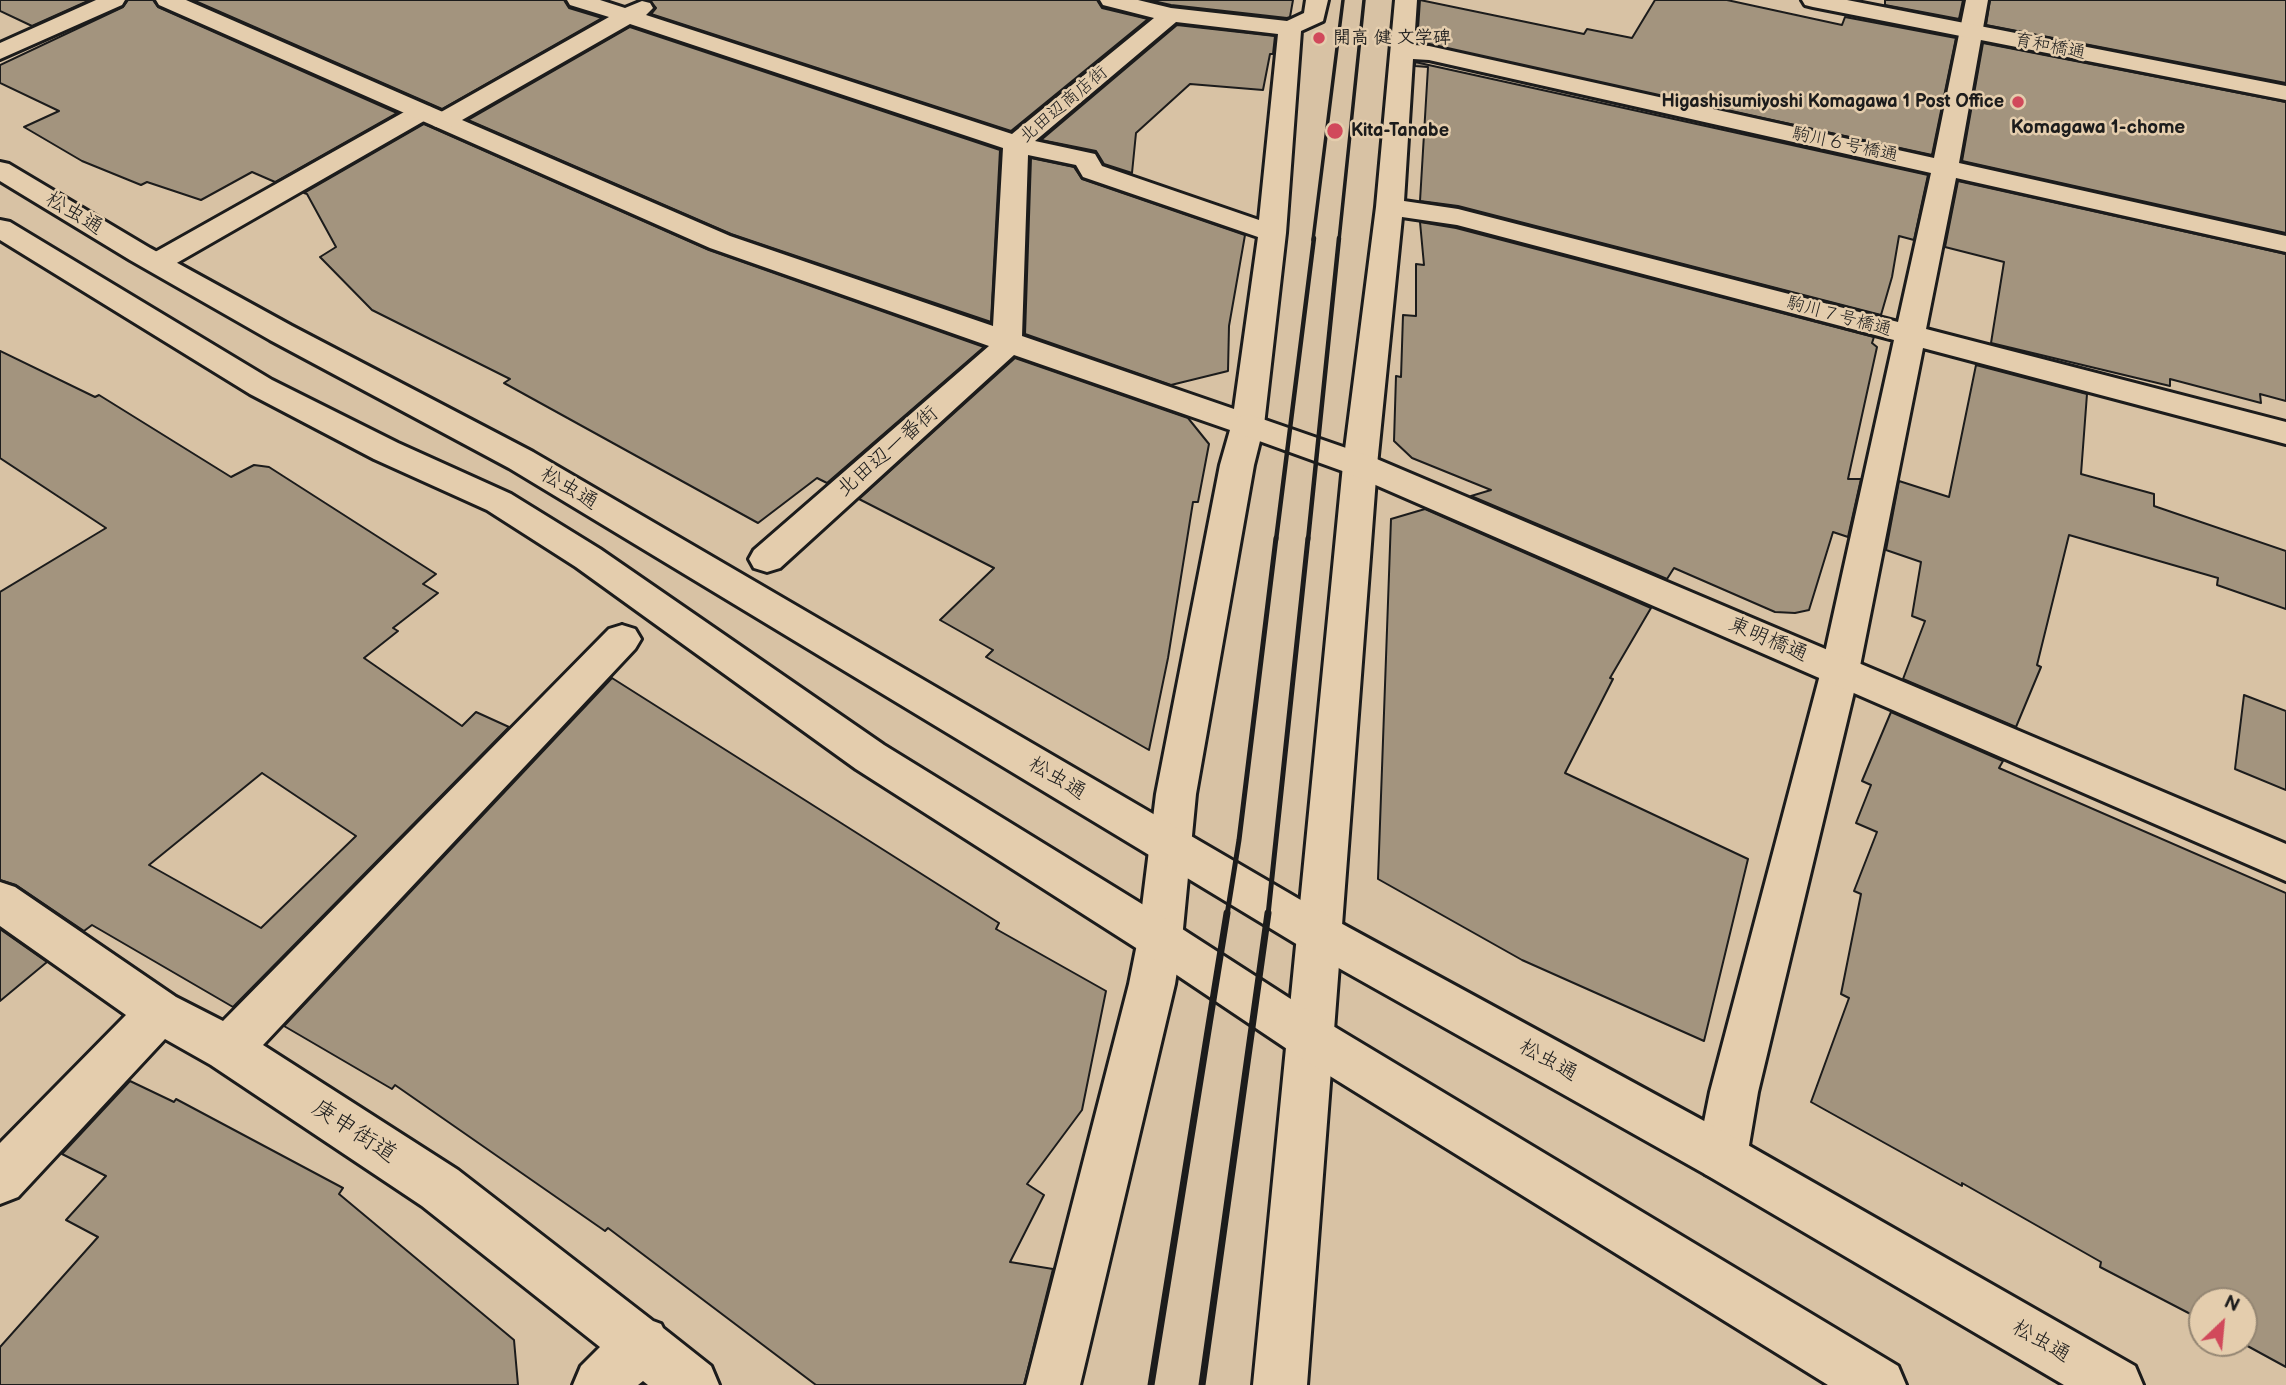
<!DOCTYPE html>
<meta charset="utf-8">
<style>
body{margin:0}
#map{position:relative;width:2286px;height:1385px;overflow:hidden;background:#d8c2a4;font-family:"Balsamiq Sans",sans-serif}
canvas{display:block}
.north{position:absolute;left:2188px;top:1287px;width:70px;height:70px;box-sizing:border-box;background:#e4cdad;border:2px solid #948673;border-radius:50%;rotate:26deg;font-size:19px;font-weight:700;line-height:28px;text-align:center;color:#1c1c1c}
.north::after{content:'';display:block;margin:auto;width:24px;height:32px;background:#d1495b;clip-path:polygon(50% 0,100% 100%,50% 72%,0 100%)}
</style>
<div id="map">
<canvas width="2286" height="1385"></canvas>
<div class="north">N</div>
</div>
<script>
const ctx = document.querySelector('canvas').getContext('2d');
ctx.lineJoin = 'round';
function fillPath(path, color) {
  ctx.fillStyle = color;
  ctx.fill(path, 'evenodd');
}
function toPath(rows) {
  const path = new Path2D();
  for (const r of rows) {
    path.moveTo(r[0], r[1]);
    for (let i = 2; i < r.length; i += 2) path.lineTo(r[i], r[i + 1]);
  }
  return path;
}
function trace(path, color, width, dash) {
  ctx.strokeStyle = color;
  ctx.lineWidth = width;
  ctx.lineCap = dash ? 'butt' : 'round';
  ctx.setLineDash(dash || []);
  ctx.stroke(path);
}
function label(font, color, halo, rows, align = 'center') {
  ctx.font = font + ' "Balsamiq Sans","Klee One",sans-serif';
  ctx.lineWidth = 5;
  ctx.setLineDash([]);
  ctx.textBaseline = 'middle';
  ctx.strokeStyle = halo;
  ctx.fillStyle = color;
  for (const [text, x, y, turn = 0] of rows) {
    ctx.save();
    ctx.translate(x, y);
    ctx.rotate((+turn || 0) * Math.PI / 180);
    ctx.textAlign = isNaN(turn) ? turn : align;
    if (halo) ctx.strokeText(text, 0, 0);
    ctx.fillText(text, 0, 0);
    ctx.restore();
  }
}
const building = toPath([
 [0,0,90,0,32,26,0,11,0,0],
 [128,0,153,0,158,7,397,113,275,182,252,172,201,200,147,182,141,185,82,161,24,127,59,111,0,83,0,65,123,7,128,0],
 [193,0,564,0,569,8,602,18,442,109,193,0],
 [649,0,1097,0,1102,8,1148,19,1011,131,651,14,656,8,649,0],
 [1149,0,1293,0,1290,17,1287,18,1171,5,1149,0],
 [1420,0,1584,34,1587,29,1632,38,1655,0,1727,0,1842,25,1845,17,1956,38,1932,155,1417,43,1420,0],
 [1885,0,1963,0,1959,19,1885,5,1885,0],
 [1990,0,2286,0,2286,83,1986,25,1990,0],
 [1177,25,1275,36,1273,54,1270,54,1263,90,1190,84,1136,133,1132,173,1104,164,1096,151,1041,140,1177,25],
 [630,27,1000,150,991,322,731,234,468,120,630,27],
 [1983,43,2286,102,2286,233,1962,161,1983,43],
 [1415,62,1928,175,1914,240,1899,236,1892,277,1881,315,1458,206,1420,201,1428,67,1415,66,1415,62],
 [424,124,709,250,984,347,827,483,817,478,758,523,504,383,510,379,372,310,320,257,336,247,307,194,304,193,424,124],
 [1031,158,1074,167,1082,179,1245,235,1229,326,1228,371,1171,385,1025,334,1031,158],
 [1958,181,2286,254,2286,401,2260,394,2261,403,2170,379,2170,386,1991,343,2004,262,1945,247,1958,181],
 [1420,222,1456,228,1874,337,1872,343,1877,347,1848,479,1861,479,1848,537,1833,532,1809,610,1795,613,1775,612,1674,568,1667,579,1471,496,1491,490,1412,458,1394,441,1396,376,1401,377,1403,315,1416,316,1416,264,1424,265,1420,222],
 [0,351,95,397,99,395,231,477,254,465,269,467,436,574,423,584,438,593,393,628,398,631,364,658,462,726,476,712,509,727,233,1007,92,925,84,931,16,885,0,880,0,592,106,528,0,458,0,351],
 [262,773,356,836,261,928,149,865,262,773],
 [1015,358,1188,418,1209,444,1198,502,1193,502,1168,658,1149,750,986,657,993,650,940,620,994,568,859,499,1015,358],
 [1976,365,2087,394,2081,474,2154,494,2154,506,2286,551,2286,609,2217,585,2218,578,2069,535,2037,665,2041,667,2016,727,1903,679,1925,621,1912,616,1921,562,1886,550,1899,481,1949,497,1976,365],
 [1425,509,1651,608,1610,678,1613,679,1565,773,1748,859,1704,1041,1522,960,1378,879,1391,519,1425,509],
 [612,678,999,923,996,929,1106,991,1082,1110,1027,1184,1044,1195,1010,1262,1053,1269,1024,1385,816,1385,608,1228,605,1231,395,1085,392,1089,284,1026,612,678],
 [2244,695,2286,711,2286,790,2235,769,2244,695],
 [1891,712,2003,761,1999,768,2286,893,2286,1367,2242,1343,2244,1301,2202,1301,2202,1320,2100,1267,2101,1262,1962,1183,1962,1186,1811,1102,1849,998,1841,994,1861,894,1854,891,1877,832,1856,823,1871,785,1862,781,1891,712],
 [0,929,47,962,0,1001,0,929],
 [130,1081,174,1102,176,1099,343,1188,339,1194,514,1340,518,1385,0,1385,0,1347,98,1237,66,1220,106,1176,62,1154,130,1081]
]);
fillPath(building, '#a3947e');
trace(building, '#1c1c1c', 2);
const street = toPath([
 [567,0,600,0,625,8,642,1,650,3,653,8,646,15,1012,134,1154,18,1103,5,1100,0,1138,0,1171,8,1287,21,1304,13,1306,0,1328,0,1323,21,1301,31,1286,233,1264,425,1254,465,1196,794,1182,939,1175,984,1080,1385,1026,1385,1129,984,1138,939,1156,794,1220,465,1230,430,1014,355,780,568,767,572,754,568,749,559,754,550,989,346,710,248,434,126,430,121,434,116,609,17,570,5,567,0],
 [1176,22,1278,34,1259,220,1102,166,1095,154,1035,141,1176,22],
 [630,24,1003,148,993,326,730,236,462,120,630,24],
 [1028,155,1076,165,1083,177,1258,237,1234,409,1022,336,1028,155],
 [1395,0,1417,0,1414,45,1429,46,1934,158,1966,0,1988,0,1959,163,2286,236,2286,252,1956,178,1926,329,2286,422,2286,444,1923,348,1859,671,1758,1092,1747,1157,1739,1174,1722,1182,1705,1174,1697,1157,1710,1092,1821,671,1894,340,1457,225,1402,217,1377,465,1307,1385,1253,1385,1343,465,1376,207,1395,0],
 [1413,59,1429,60,1931,173,1898,322,1458,209,1404,201,1413,59],
 [422,105,431,107,434,112,431,117,168,268,158,271,148,268,144,262,148,256,413,107,422,105],
 [622,625,635,629,641,639,635,649,263,1045,458,1170,653,1321,661,1324,663,1328,711,1366,719,1385,648,1385,643,1381,638,1385,573,1385,581,1366,600,1347,422,1206,211,1065,165,1039,18,1197,0,1204,0,1143,126,1015,0,926,0,882,15,887,176,997,223,1021,609,629,622,625]
]);
const secondary = toPath([
 [96,0,125,0,122,5,0,59,0,43,96,0],
 [156,0,186,0,452,116,456,121,452,126,443,129,434,126,159,5,156,0],
 [1802,0,1847,0,2286,86,2286,100,1813,7,1805,5,1802,0],
 [0,162,9,164,150,248,292,326,533,452,1335,920,1739,1140,2135,1366,2143,1385,2064,1385,1705,1174,1303,948,509,468,270,340,130,260,0,181,0,162],
 [0,220,10,222,272,380,398,443,511,494,600,549,884,745,1176,925,1328,1023,1898,1366,1906,1385,1828,1385,1296,1055,1144,953,856,769,576,567,487,510,374,459,250,394,0,240,0,220],
 [1248,414,1372,457,2286,844,2286,881,1348,473,1237,433,1232,425,1237,417,1248,414]
]);
trace(street, '#1c1c1c', 6);
trace(secondary, '#1c1c1c', 6);
fillPath(street, '#e4cdad');
fillPath(secondary, '#e4cdad');
trace(toPath([
 [1313,240,1343,0],
 [1339,240,1364,0]
]), '#1c1c1c', 3.5);
trace(toPath([
 [1276,540,1314,238],
 [1308,540,1339,238]
]), '#1c1c1c', 4.5);
trace(toPath([
 [1227,915,1239,840,1276,538],
 [1268,915,1308,538]
]), '#1c1c1c', 5);
trace(toPath([
 [1151,1385,1227,913],
 [1202,1385,1268,913]
]), '#1c1c1c', 7);
for (const [x, y, r, color] of [
 [1319,38,7,"#d1495b"],
 [2018,102,7,"#d1495b"],
 [1335,131,9,"#d1495b"]
]) {
  const dot = new Path2D();
  dot.arc(x, y, r, 0, 2 * Math.PI);
  ctx.fillStyle = color;
  ctx.fill(dot);
  trace(dot, '#e4cdad', 2.5);
}
label('bold 18px', '#1c1c1c', '#e4cdad', [
 ["開高 健 文学碑",1333,38],
 ["Higashisumiyoshi Komagawa 1 Post Office",2004,102,"right"],
 ["Kita-Tanabe",1351,131]
], 'left');
label('18px', '#1c1c1c', '#e4cdad', [
 ["育和橋通",2050,47,11],
 ["北田辺商店街",1064,105,-40],
 ["駒川６号橋通",1845,145,12],
 ["駒川７号橋通",1839,317,15]
]);
label('bold 19px', '#1c1c1c', '#e4cdad', [
 ["Komagawa 1-chome",2098,128]
]);
label('21px', '#1c1c1c', '#e4cdad', [
 ["松虫通",74,214,31],
 ["北田辺一番街",888,452,-41],
 ["松虫通",569,489,31],
 ["東明橋通",1768,640,23],
 ["松虫通",1057,779,31],
 ["松虫通",1548,1061,29],
 ["松虫通",2041,1342,30]
]);
label('24px', '#1c1c1c', '#e4cdad', [
 ["庚申街道",354,1132,33]
]);
</script>
